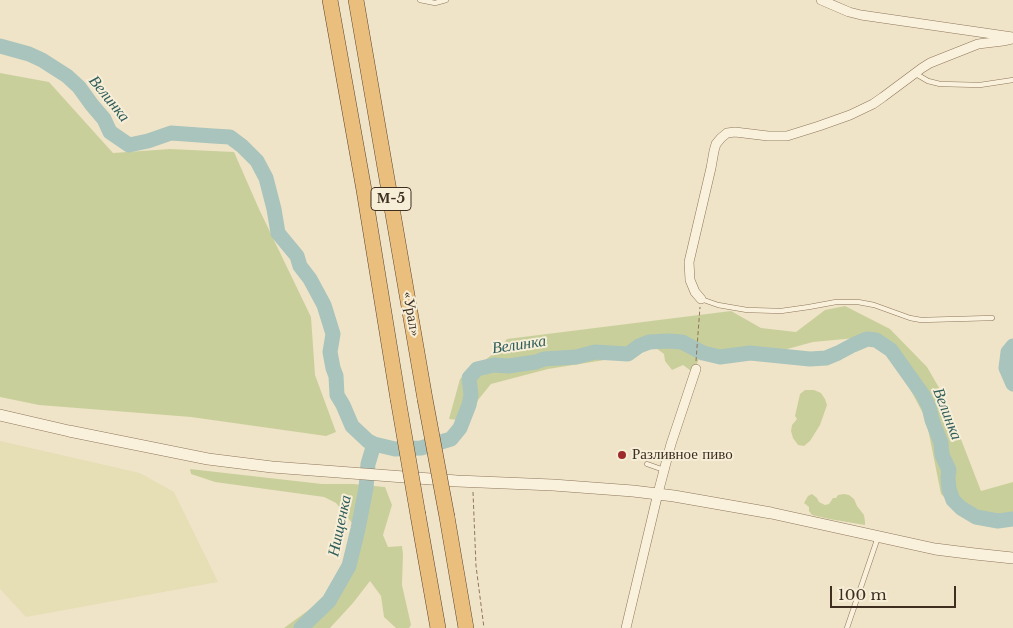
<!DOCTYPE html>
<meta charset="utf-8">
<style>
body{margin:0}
#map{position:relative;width:1013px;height:628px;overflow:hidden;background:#f0e4c8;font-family:"Libre Baskerville",serif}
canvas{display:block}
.scale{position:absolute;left:830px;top:586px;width:126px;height:22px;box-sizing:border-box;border:2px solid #3d2e20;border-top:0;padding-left:6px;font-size:15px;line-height:18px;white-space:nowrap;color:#3d2e20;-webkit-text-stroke:4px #f7eed8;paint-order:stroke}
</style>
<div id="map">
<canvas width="1013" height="628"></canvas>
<div class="scale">100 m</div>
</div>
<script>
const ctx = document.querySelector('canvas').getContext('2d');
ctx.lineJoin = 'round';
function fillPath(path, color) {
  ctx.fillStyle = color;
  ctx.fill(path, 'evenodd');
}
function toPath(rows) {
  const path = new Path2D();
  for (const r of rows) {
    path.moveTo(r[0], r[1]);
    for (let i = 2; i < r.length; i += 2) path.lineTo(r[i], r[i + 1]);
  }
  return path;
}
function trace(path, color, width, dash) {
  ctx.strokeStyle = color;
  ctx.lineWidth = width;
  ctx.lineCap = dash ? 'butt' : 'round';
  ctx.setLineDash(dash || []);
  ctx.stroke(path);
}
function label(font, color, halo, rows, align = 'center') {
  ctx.font = font + ' "Libre Baskerville",serif';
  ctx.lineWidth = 4;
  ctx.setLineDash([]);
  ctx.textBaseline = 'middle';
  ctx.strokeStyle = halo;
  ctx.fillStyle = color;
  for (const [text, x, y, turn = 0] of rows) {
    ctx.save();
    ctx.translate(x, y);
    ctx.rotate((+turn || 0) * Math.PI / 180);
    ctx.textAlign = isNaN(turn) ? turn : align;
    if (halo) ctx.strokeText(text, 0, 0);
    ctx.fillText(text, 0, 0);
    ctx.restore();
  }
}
fillPath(toPath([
 [0,441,140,473,174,492,218,582,26,617,0,589]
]), '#e6deb5');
fillPath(toPath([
 [0,73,49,82,113,153,170,149,234,152,259,209,311,317,315,375,336,432,326,436,191,417,39,405,0,397],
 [845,306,890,329,927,367,945,398,981,491,1013,482,1013,522,1011,523,968,520,941,494,926,419,901,372,877,336,813,342,754,358,699,358,694,373,683,365,672,370,665,361,664,354,656,348,611,359,548,369,491,384,478,400,468,421,449,419,460,379,497,351,507,339,731,311,761,328,796,332,825,310],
 [805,390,814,390,821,393,825,399,827,405,820,425,810,441,804,446,798,445,793,438,791,431,792,425,797,419,795,416,800,394],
 [190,469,322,484,353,484,385,487,392,505,383,535,388,547,402,546,403,554,402,585,411,625,409,628,396,628,384,617,381,596,370,581,353,603,330,628,284,628,321,601,327,592,344,560,347,544,351,534,352,523,336,503,324,497,215,482,191,474],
 [812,494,817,498,819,502,825,505,829,504,833,498,836,498,838,495,844,494,849,495,854,499,857,506,864,515,865,522,865,525,829,519,812,515,809,511,809,507,804,503,808,496]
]), '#c9cf9b');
trace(toPath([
 [0,46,29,54,42,60,67,76,79,87,92,105,104,119,110,132,129,145,148,141,171,133,213,136,230,137,242,146,257,161,266,178,274,209,278,233,297,256,300,266,310,279,324,305,333,334,330,352,333,368,336,376,337,395,343,405,352,426,368,441,374,444,395,449,421,448,451,439,460,428,469,405,471,395,469,378,477,369,494,365,508,366,536,362,544,359,576,357,595,352,628,354,639,346,649,342,668,341,682,342,703,353,720,357,750,353,810,359,826,358,838,353,853,345,867,339,876,340,891,350,923,395,929,407,932,420,941,443,942,455,949,470,948,477,949,489,953,500,961,508,976,517,998,521,1013,519],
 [1013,346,1008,352,1006,368,1013,384],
 [301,628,329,601,349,566,358,529,366,488,368,464,374,444]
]), '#a9c4bc', 15);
const service = toPath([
 [420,0,435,3,446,0],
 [916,74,928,81,940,84,980,85,1013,80],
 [701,299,718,305,747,310,781,311,809,307,836,302,858,302,874,305,910,318,921,320,992,318],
 [647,464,664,470],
 [847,628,878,537]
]);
const minor = toPath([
 [821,0,849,12,861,15,1013,37],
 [701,299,695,292,690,280,689,262,711,168,714,151,716,144,721,138,727,133,735,132,768,136,787,136,819,126,850,115,873,104,883,97,922,68,930,63,978,44,1003,41,1013,39],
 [626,628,658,493,671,444,696,369]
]);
const tertiary = toPath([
 [0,415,69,431,208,459,272,467,457,481,553,485,633,491,674,496,771,513,935,549,975,554,1013,558]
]);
const trunk = toPath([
 [330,0,364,190,398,399],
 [356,0,425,399],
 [418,515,438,628],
 [447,517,466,628]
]);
trace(service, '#8d765c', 5.5);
trace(minor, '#8d765c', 10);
trace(tertiary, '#8d765c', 12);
trace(trunk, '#5b4430', 16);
trace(toPath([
 [696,361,700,307],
 [473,492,476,566,484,628]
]), '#8d765c', 1, [4, 2.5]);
trace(service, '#faf1dc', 4.5);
trace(minor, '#faf1dc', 9);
trace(tertiary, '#faf1dc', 11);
trace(trunk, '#eabe7c', 15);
const trunkBridge = toPath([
 [398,399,418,515],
 [425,399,447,517]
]);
trace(trunkBridge, '#5b4430', 16, []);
trace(trunkBridge, '#eabe7c', 15);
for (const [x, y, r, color] of [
 [622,455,5,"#9e2a2b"]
]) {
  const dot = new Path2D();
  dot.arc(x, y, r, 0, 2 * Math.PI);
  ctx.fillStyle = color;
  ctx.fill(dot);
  trace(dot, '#f7eed8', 2);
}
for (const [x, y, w] of [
 [391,199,40]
]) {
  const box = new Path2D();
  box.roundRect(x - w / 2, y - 11.5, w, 23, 4);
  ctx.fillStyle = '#f7eed8';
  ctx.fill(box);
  trace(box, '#3d2e20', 1);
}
label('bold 14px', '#3d2e20', null, [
 ["М-5",391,199]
]);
label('15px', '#3d2e20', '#f7eed8', [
 ["«Урал»",411,314,80]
]);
label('15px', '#3d2e20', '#f7eed8', [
 ["Разливное пиво",632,455]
], 'left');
label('italic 16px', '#2f5d5a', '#f7eed8', [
 ["Велинка",109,99,51],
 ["Велинка",519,345,-8],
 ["Велинка",947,414,69],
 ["Нищенка",340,526,-78]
]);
</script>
